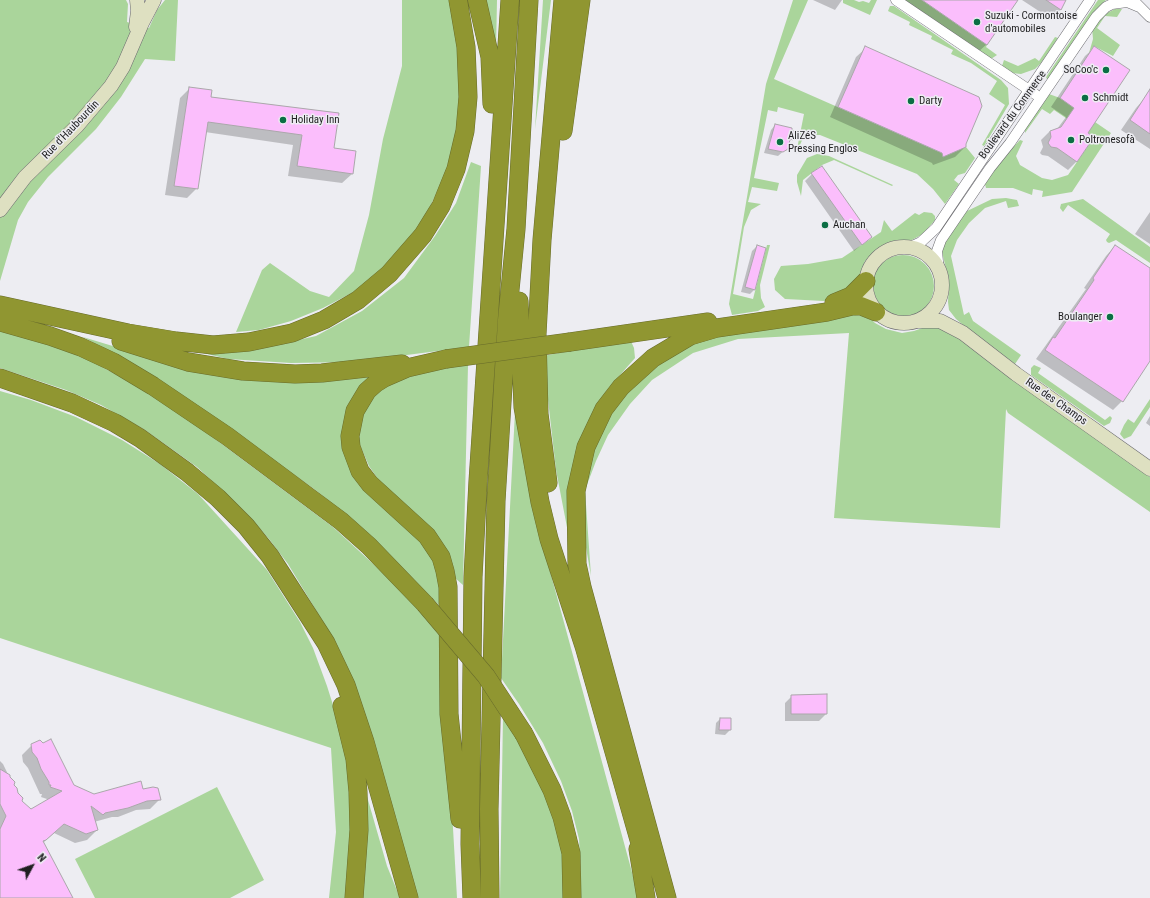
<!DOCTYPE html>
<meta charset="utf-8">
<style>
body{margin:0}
#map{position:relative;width:1150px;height:898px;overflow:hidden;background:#ededf2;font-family:"Roboto Condensed",sans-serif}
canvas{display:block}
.north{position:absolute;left:12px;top:846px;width:40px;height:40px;-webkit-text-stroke:3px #ededf2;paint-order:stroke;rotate:49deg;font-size:11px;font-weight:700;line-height:16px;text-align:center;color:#1f1f20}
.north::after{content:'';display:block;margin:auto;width:14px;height:18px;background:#1f1f20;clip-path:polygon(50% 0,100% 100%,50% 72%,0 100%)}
</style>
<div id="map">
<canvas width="1150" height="898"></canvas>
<div class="north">N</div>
</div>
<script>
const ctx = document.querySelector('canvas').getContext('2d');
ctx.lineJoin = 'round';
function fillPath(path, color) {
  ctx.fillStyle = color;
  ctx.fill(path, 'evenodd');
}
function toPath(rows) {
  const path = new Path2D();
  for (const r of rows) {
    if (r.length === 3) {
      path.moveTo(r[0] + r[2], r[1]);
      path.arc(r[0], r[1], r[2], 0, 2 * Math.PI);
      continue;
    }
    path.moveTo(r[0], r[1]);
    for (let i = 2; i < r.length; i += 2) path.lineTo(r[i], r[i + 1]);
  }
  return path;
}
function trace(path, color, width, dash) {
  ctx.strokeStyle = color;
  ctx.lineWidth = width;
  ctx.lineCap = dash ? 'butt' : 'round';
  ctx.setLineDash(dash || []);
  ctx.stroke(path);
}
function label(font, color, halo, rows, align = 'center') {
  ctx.font = font + ' "Roboto Condensed",sans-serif';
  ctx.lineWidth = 3;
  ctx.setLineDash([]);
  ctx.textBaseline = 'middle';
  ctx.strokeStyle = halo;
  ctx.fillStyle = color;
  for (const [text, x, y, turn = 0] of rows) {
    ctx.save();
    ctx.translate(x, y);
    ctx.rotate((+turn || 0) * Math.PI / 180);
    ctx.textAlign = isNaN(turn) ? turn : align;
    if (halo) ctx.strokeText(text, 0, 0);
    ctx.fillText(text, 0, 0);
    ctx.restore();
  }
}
fillPath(toPath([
 [0,0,126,0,128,4,127,22,149,28,157,10,165,0,178,0,175,61,145,59,121,97,96,129,48,177,28,202,18,220,0,281],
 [402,0,449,0,461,66,457,134,443,180,415,237,365,286,323,308,291,321,259,330,236,332,262,270,270,263,310,291,329,297,354,271,369,215,383,139,402,66],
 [482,0,497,0,496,50],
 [543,0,551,0,535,129],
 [793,0,808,0,774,79,942,153,943,156,966,147,975,158,965,173,958,175,954,180,959,184,945,204,933,189,917,174,820,135,808,135,803,138,796,154,804,114,778,107,777,112,768,110,754,178,779,183,777,191,752,187,748,202,761,204,751,210,744,227,733,294,753,299,767,245,770,245,760,285,761,298,765,307,758,311,732,315,729,304,766,84],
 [843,0,854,0,859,2,863,1,869,3,871,0,877,0,870,15,843,3],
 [904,0,922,0,987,45,986,47,997,55,991,59],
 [1098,0,1106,0,1101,5,1048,81,1046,77],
 [890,6,894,6,1001,80,1008,88,1009,104,984,146,982,145,1005,105,989,94,997,81,971,63,951,54,953,50,931,39,932,36,909,25,910,22,888,11],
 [1115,9,1122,9,1117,17,1105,16,1097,28,1120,45,1113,56,1094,46,1089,53,1093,39,1092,28,1105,14],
 [1055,37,1058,38,1041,63,1035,69,1021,74,1012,73,1002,66,1004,60,1018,66,1035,58,1039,61],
 [1049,94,1060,98,1111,133,1072,192,1042,197,1043,191,1033,189,1032,195,1013,188,986,188,985,184,999,162,1020,140,1023,141,1016,156,1020,165,1042,178,1052,180,1068,175,1094,137,1054,110,1050,114,1042,109,1025,133,1025,128],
 [817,154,829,156,893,185,892,186,834,160,822,165,803,180,801,196,797,182,797,175,807,158],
 [471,162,481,166,469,347,352,362,291,363,228,359,203,353,215,350,276,345,316,336,362,311,404,278,435,236,456,203],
 [1006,198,1017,200,1019,206,1008,208,1006,201,985,208,969,223,957,240,951,256,964,315,969,312,973,321,1021,355,1015,364,975,335,956,319,949,310,948,302,949,281,942,252,944,242,965,212,992,199],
 [1083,199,1150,247,1150,263,1116,240,1109,243,1107,242,1106,240,1110,234,1068,205,1063,212,1060,208,1061,204],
 [924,212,932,213,935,216,935,220,923,234,910,241,896,242,880,247,865,261,859,279,833,299,824,301,785,299,775,290,774,279,781,266,808,264,842,258,881,232,884,220,892,231,915,213,919,215],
 [903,286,31],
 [843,314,868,316,875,323,886,329,902,333,914,331,925,327,945,328,1150,477,1150,512,1008,413,1006,409,1000,528,834,518,849,333,738,339,693,353,652,380,630,404,608,435,596,461,585,490,591,576,581,519,583,483,596,438,614,406,638,379,687,346,709,337],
 [0,329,65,349,95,363,137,386,183,415,333,527,396,585,442,636,457,898,417,898,328,630,288,564,269,539,247,514,197,467,145,430,101,405,66,390,0,368],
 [83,337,175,365,375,374,343,439,413,530,441,572,440,606,343,512,314,489,196,405,133,364],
 [630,339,634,348,635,358,607,390,570,543,556,470,543,356],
 [468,365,463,585,455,578,386,491,369,466,359,443,361,415,375,393,394,381,426,369],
 [1034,365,1041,368,1038,373,1105,420,1110,416,1112,418,1110,423,1104,426,1031,375,1031,368],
 [0,391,31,400,76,417,122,440,160,464,198,494,267,570,300,622,313,648,327,686,344,740,348,771,351,840,345,898,329,898,336,832,331,748,0,638],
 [1150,399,1150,407,1131,436,1124,439,1120,434,1124,425,1128,419,1134,423],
 [515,412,541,538,639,898,580,898,581,874,579,839,572,811,561,781,543,743,519,704,501,678],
 [503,716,529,754,554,810,562,849,564,898,500,898],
 [217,787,264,880,230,898,95,898,75,859],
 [366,793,387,866,400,898,361,898]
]), '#aad59b');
fillPath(toPath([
 [813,0,842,0,835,10],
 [899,0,1011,0,987,44,977,53],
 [1022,0,1065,0,1060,10,1051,19],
 [866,48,965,144,965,147,955,157,933,165,932,163,830,117,856,57],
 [1094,48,1086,133,1077,161,1068,170,1048,156,1042,155,1040,153,1043,147,1041,140,1050,131,1057,129,1066,117,1051,107,1085,56],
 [190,88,210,98,338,114,333,149,352,174,342,183,288,176,293,145,205,132,197,188,187,198,165,195,180,98],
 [1145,98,1150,102,1150,149,1121,130,1136,108],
 [775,125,792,139,788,143,787,148,778,156,764,153,771,130],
 [812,174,871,237,854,251,805,181],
 [1150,212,1150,244,1135,234],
 [757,246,754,290,750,294,741,292,752,251],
 [1115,246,1150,270,1150,360,1122,401,1113,410,1036,359,1086,289,1084,288,1106,256],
 [1150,416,1150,426,1146,423],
 [792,696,826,714,819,721,785,721,785,703],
 [720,719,730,730,725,735,715,734,716,723],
 [32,745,73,786,94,795,143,790,160,799,150,809,136,810,118,817,112,817,94,822,97,830,87,840,75,843,54,833,43,843,72,898,0,898,0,761,3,764,21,801,31,810,50,800,41,797,42,794,40,794,28,768,23,762,22,755]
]), '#0003');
const building = toPath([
 [922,0,1018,0,987,45,922,0],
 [1046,0,1066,0,1061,10,1046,0],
 [865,46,979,97,982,106,966,144,966,147,943,157,942,153,838,107,865,46],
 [1094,46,1130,70,1088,133,1094,137,1077,162,1057,148,1051,147,1048,143,1051,137,1050,131,1061,127,1074,108,1060,98,1094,46],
 [189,87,212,90,211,97,339,113,334,148,356,151,353,174,297,166,302,135,208,122,198,189,174,186,189,87],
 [1150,89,1150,134,1130,120,1150,89],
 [775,124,792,128,792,131,795,131,793,140,790,139,788,149,783,152,768,149,775,124],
 [822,166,872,237,862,245,811,173,822,166],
 [757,245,766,248,755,290,745,287,757,245],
 [1115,245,1150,268,1150,361,1123,402,1045,350,1053,337,1055,338,1094,280,1093,278,1115,245],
 [827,694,827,714,791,714,791,695,827,694],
 [720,718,731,718,731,730,719,730,720,718],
 [51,739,74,785,94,794,141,781,143,789,153,787,158,788,161,800,147,801,128,808,105,813,103,815,91,806,98,830,86,834,64,824,46,840,43,841,73,898,0,898,0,829,6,816,0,804,0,769,10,775,10,777,15,782,14,785,17,788,18,793,23,798,22,801,31,809,62,791,50,787,51,785,49,785,49,782,41,769,37,758,32,752,31,744,40,740,43,743,51,739]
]);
fillPath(building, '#fbbefc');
trace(building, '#aaa7aa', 1);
const street = toPath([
 [896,0,1035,94],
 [1135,2,1150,17],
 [908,248,921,242,936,228,1090,0],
 [939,272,937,251,941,240,990,168,1010,143,1096,17,1106,7,1112,4,1127,2,1139,7]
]);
const secondary = toPath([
 [136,27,138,11,137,0],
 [0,210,25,177,77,126,111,86,123,67,142,23,154,0],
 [904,285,38],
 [917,321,940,321,963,333,1016,374,1150,469]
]);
const highway = toPath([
 [477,0,490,57,492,104],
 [563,131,581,0],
 [519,301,523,407,540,502,549,539,584,646,645,861],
 [834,303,851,296,866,281],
 [0,305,128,333,176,341,213,345,249,342,292,333,324,320,358,300,389,274,423,235,441,206,456,169,465,131,468,97,466,47,458,0],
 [0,322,50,336,81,347,113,362,153,386,227,436,341,521,369,546,425,604],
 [121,341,188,362,243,371,295,374,322,373,402,364],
 [570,342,708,322],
 [446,359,407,368,384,378,376,383,367,391,355,411,350,436,351,447,360,471,370,484,427,536,441,557,445,571,448,587,449,714,460,819],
 [0,378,72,403,115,423,140,438,187,472,218,498,246,526,270,556,326,643,346,685,365,742,409,898],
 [548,483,539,414,537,334,542,240,563,0],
 [342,706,355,759,358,792,359,830,354,898],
 [524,734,552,790,562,817,571,853,572,898],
 [638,849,646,898],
 [472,898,470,844,473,577,478,481,510,0],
 [490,898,489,809,496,501,507,320,516,229,529,0],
 [667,898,582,587,577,564,576,491,586,447,604,409,621,387,653,358,690,336,717,328,827,312,852,306,861,306,876,312]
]);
trace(street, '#6b6b6f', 11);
trace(secondary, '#6b6b6f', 15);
trace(highway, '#686c2b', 19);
trace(street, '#fff', 10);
trace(secondary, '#dee0c1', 14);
trace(highway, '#909631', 18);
const highwayBridge = toPath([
 [446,359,570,342],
 [425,604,486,676,524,734]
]);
trace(highwayBridge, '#686c2b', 19, []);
trace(highwayBridge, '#909631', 18);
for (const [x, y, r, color] of [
 [977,22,4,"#0a6e44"],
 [1106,70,4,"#0a6e44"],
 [1085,98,4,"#0a6e44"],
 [911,101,4,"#0a6e44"],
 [283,120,4,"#0a6e44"],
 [1071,140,4,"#0a6e44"],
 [780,142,4,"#0a6e44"],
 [825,225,4,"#0a6e44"],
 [1110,317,4,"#0a6e44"]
]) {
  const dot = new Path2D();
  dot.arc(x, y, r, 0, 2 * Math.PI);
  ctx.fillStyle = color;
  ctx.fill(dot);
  trace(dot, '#ededf2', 1.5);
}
label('11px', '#1f1f20', '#ededf2', [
 ["Suzuki - Cormontoise",985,16],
 ["d'automobiles",985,29],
 ["SoCoo'c",1098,70,"right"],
 ["Schmidt",1093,98],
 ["Darty",919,101],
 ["Holiday Inn",291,120],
 ["AliZéS",788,136],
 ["Pressing Englos",788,149],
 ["Poltronesofà",1079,140],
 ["Auchan",833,225],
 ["Boulanger",1102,317,"right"]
], 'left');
label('11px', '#1f1f20', '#ededf2', [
 ["Boulevard du Commerce",1013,115,-54],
 ["Rue d'Haubourdin",71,130,-46],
 ["Rue des Champs",1056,402,35]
]);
</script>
